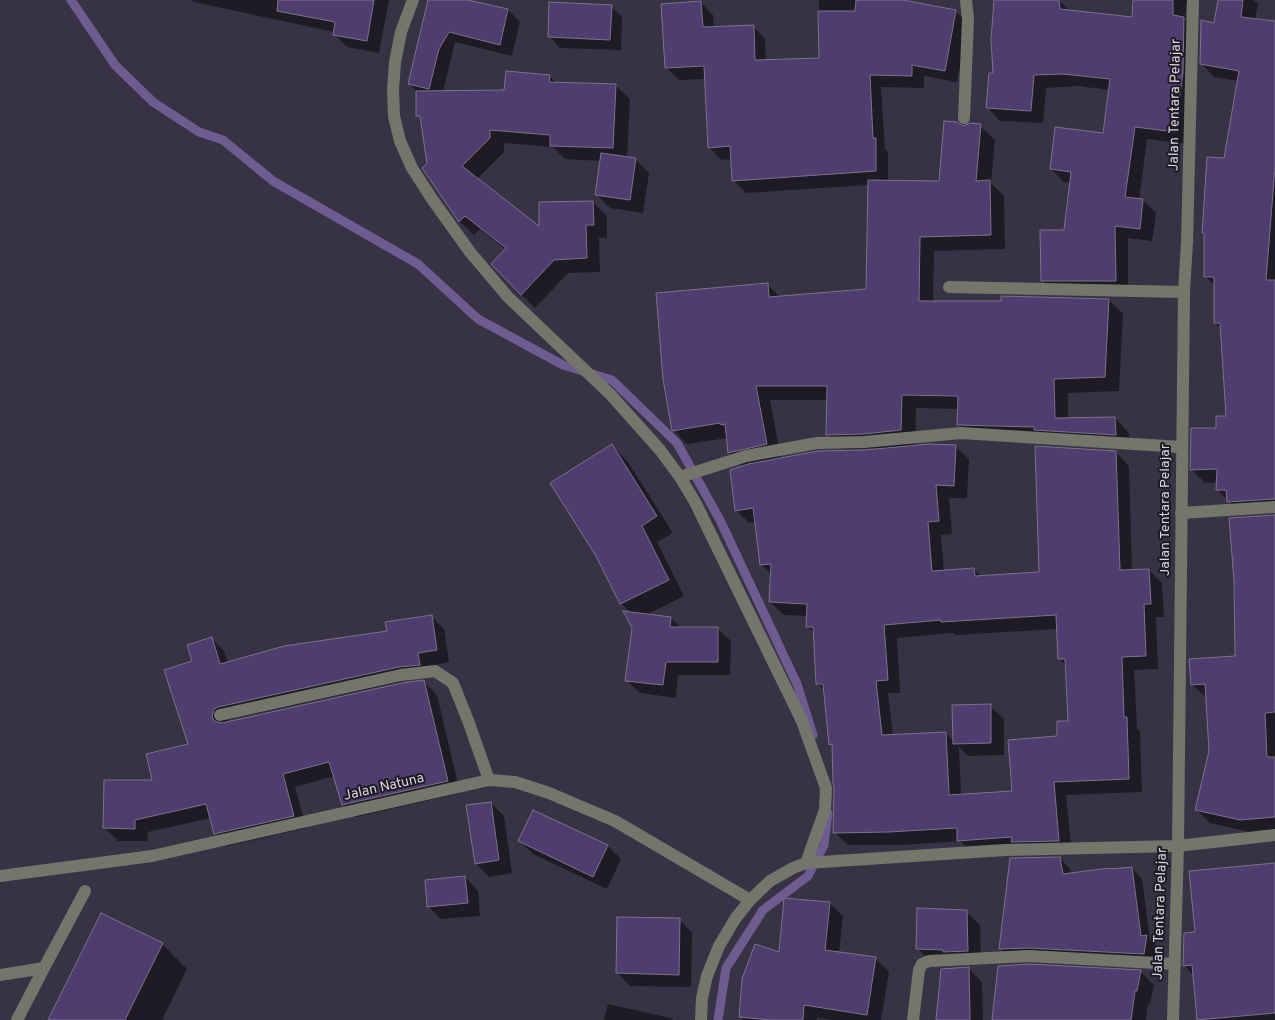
<!DOCTYPE html>
<style>
body{margin:0}
canvas{display:block;background:#383245}
</style>
<canvas width="1275" height="1020"></canvas>
<script>
const ctx = document.querySelector('canvas').getContext('2d');
ctx.lineJoin = 'round';
function fillPath(path, color) {
  ctx.fillStyle = color;
  ctx.fill(path, 'evenodd');
}
function toPath(rows) {
  const path = new Path2D();
  for (const r of rows) {
    path.moveTo(r[0], r[1]);
    for (let i = 2; i < r.length; i += 2) path.lineTo(r[i], r[i + 1]);
  }
  return path;
}
function trace(path, color, width, dash) {
  ctx.strokeStyle = color;
  ctx.lineWidth = width;
  ctx.lineCap = dash ? 'butt' : 'round';
  ctx.setLineDash(dash || []);
  ctx.stroke(path);
}
function label(font, color, halo, rows, align = 'center') {
  ctx.font = font + ' Overpass,sans-serif';
  ctx.lineWidth = 4;
  ctx.setLineDash([]);
  ctx.textBaseline = 'middle';
  ctx.strokeStyle = halo;
  ctx.fillStyle = color;
  for (const [text, x, y, turn = 0] of rows) {
    ctx.save();
    ctx.translate(x, y);
    ctx.rotate((+turn || 0) * Math.PI / 180);
    ctx.textAlign = isNaN(turn) ? turn : align;
    if (halo) ctx.strokeText(text, 0, 0);
    ctx.fillText(text, 0, 0);
    ctx.restore();
  }
}
fillPath(toPath([
 [192,0,389,0,379,53,347,47,334,34,334,32,194,2],
 [429,0,462,0,508,10,520,22,512,56,455,42,443,92,505,91,549,76,557,83,616,86,630,99,627,158,635,159,649,173,643,213,610,208,597,195,601,161,565,159,553,147,504,143,504,152,477,179,540,228,593,202,607,216,607,238,599,238,600,272,568,273,535,308,521,294,506,250,480,229,474,235,460,222,424,169,428,165,422,119,417,115,418,92,409,84],
 [819,0,896,0,955,11,968,23,957,82,924,76,924,88,881,87,885,149,888,152,888,181,940,182,963,127,980,126,995,140,991,183,1004,196,1005,249,934,251,933,302,1109,300,1123,314,1119,391,1068,393,1068,419,1115,418,1129,433,1130,449,973,439,959,425,959,409,916,408,915,447,955,446,969,459,967,498,949,498,952,534,941,535,944,571,974,569,982,577,1040,574,1116,452,1129,466,1132,571,1149,570,1162,583,1164,617,1156,617,1158,669,1134,670,1137,728,1140,732,1142,792,1066,795,1072,853,972,853,960,841,903,845,848,845,834,832,835,788,833,747,830,744,825,691,818,684,815,634,808,627,808,616,784,615,770,602,772,575,761,564,756,522,749,523,736,510,743,467,729,453,728,438,687,444,673,430,768,285,781,298,867,290,869,185,746,193,734,181,732,159,721,160,709,147,706,79,679,80,667,68,701,3,713,15,714,28,753,26,765,39,766,61,820,60],
 [770,400,828,400,827,434,842,449,881,448,881,450,781,459],
 [1058,629,1059,659,1067,666,1069,722,1014,792,961,796,959,747,968,756,1004,755,1004,719,990,706,954,742,946,733,893,735,888,693,900,693,897,638,953,633,956,635],
 [995,0,1059,0,1071,12,1133,18,1134,0,1187,0,1185,20,1197,31,1188,144,1147,139,1139,200,1143,200,1156,213,1152,241,1128,238,1128,293,1055,293,1042,280,1066,231,1071,183,1064,182,1051,169,1104,135,1110,90,1077,86,1046,88,1043,123,1000,121,988,108,994,74],
 [1219,0,1253,0,1258,4,1255,20,1275,22,1275,513,1242,515,1217,489,1218,482,1205,483,1191,469,1217,429,1228,417,1222,329,1215,323,1215,286,1206,277,1205,234,1203,232,1225,159,1239,81,1214,77,1201,63,1215,24],
 [611,6,622,17,621,50,560,48,549,36],
 [612,445,628,462,673,533,657,542,684,596,646,615,671,618,681,628,717,628,731,641,730,675,678,675,676,698,640,693,626,680,633,628,631,613,621,603],
 [1275,516,1275,831,1254,833,1210,823,1196,809,1210,751,1207,698,1192,685,1236,658],
 [431,616,444,629,449,662,430,666,413,679,231,719,225,723,424,682,437,695,460,793,356,817,343,804,334,776,295,787,306,828,227,846,215,833,211,818,148,832,147,841,118,841,105,828,190,745,194,661,211,638,224,651,228,663,388,632],
 [491,803,504,816,512,873,489,877,476,863],
 [534,811,608,846,621,859,607,889,533,854,519,841],
 [1060,858,1070,869,1071,874,1132,868,1142,879,1150,940,1157,947,1154,964,1011,959,1001,949],
 [1275,864,1275,1020,1199,1020,1194,976,1184,965,1196,934],
 [465,877,478,891,480,916,441,919,428,906],
 [829,903,843,916,839,953,875,958,889,972,881,1020,832,1020,817,1018,817,1020,744,1020,740,1016,780,954],
 [966,912,980,925,981,964,930,961,917,948],
 [679,919,692,933,691,987,630,986,617,972],
 [162,944,187,969,162,1020,50,1020],
 [968,968,982,982,983,1020,985,1020,938,1020],
 [1140,971,1154,985,1150,1004,1148,1003,1146,1020,993,1020],
 [608,1004,671,1018,673,1020,604,1020]
]), '#0007');
trace(toPath([
 [71,0,115,65,153,102,199,132,223,140,273,181,418,264,478,319,563,365,612,380,677,443,720,520,797,684,813,735],
 [718,1020,726,968,763,910,808,876,824,845,828,813]
]), '#6e5c91', 9);
const building = toPath([
 [278,0,374,0,367,41,333,35,335,22,277,11,278,0],
 [428,0,468,0,508,9,500,45,449,32,439,49,429,89,408,84,428,0],
 [856,0,903,0,956,10,945,71,912,65,912,76,870,75,873,138,876,138,876,171,732,181,730,146,708,148,704,66,665,68,661,4,701,1,703,27,754,25,755,60,819,58,818,11,855,11,856,0],
 [994,0,1059,0,1060,9,1132,17,1133,0,1173,0,1173,15,1184,17,1183,72,1175,132,1135,127,1125,197,1143,199,1140,229,1115,226,1116,281,1041,281,1040,230,1064,230,1071,172,1050,169,1055,127,1103,133,1110,79,1063,74,1034,75,1031,111,986,108,989,73,993,73,991,40,994,0],
 [1218,0,1243,0,1241,17,1275,21,1275,167,1266,280,1275,280,1275,499,1227,502,1226,490,1216,490,1217,469,1190,470,1191,428,1216,428,1216,416,1226,416,1220,323,1214,323,1214,277,1204,277,1204,233,1202,233,1207,157,1224,158,1239,71,1200,64,1201,20,1214,23,1218,0],
 [549,2,612,5,610,40,548,37,549,2],
 [506,71,550,75,549,82,616,84,613,148,550,146,550,135,490,130,490,138,462,166,539,226,539,202,593,201,594,225,586,225,587,258,554,260,521,295,491,264,506,248,465,216,459,222,422,168,427,164,420,116,416,116,416,91,504,90,506,71],
 [944,121,957,122,963,126,970,123,981,124,976,181,990,180,991,235,920,237,919,301,1001,301,1001,296,1109,299,1105,377,1054,379,1055,418,1115,417,1116,435,1034,430,1034,427,957,425,958,396,902,395,901,430,864,434,826,435,827,386,756,386,767,444,728,453,725,424,721,425,720,423,672,431,663,379,656,293,768,283,769,297,866,289,868,180,939,181,944,121],
 [601,153,636,158,630,200,595,195,601,153],
 [612,444,657,516,642,526,669,580,620,604,596,556,550,483,612,444],
 [929,444,956,445,954,486,936,485,939,521,928,522,932,571,974,568,975,576,1039,572,1035,446,1116,451,1120,570,1149,569,1151,604,1144,604,1146,656,1122,657,1124,717,1127,717,1129,779,1054,782,1059,841,1011,842,1012,837,957,841,957,828,889,832,833,833,834,788,833,782,832,744,829,745,823,684,816,684,813,627,806,627,807,604,769,602,771,564,760,565,753,508,735,511,730,470,748,464,818,451,865,450,929,444],
 [1056,615,1058,659,1065,659,1068,721,1057,721,1057,736,1008,740,1012,791,949,795,946,732,882,735,876,681,888,680,884,625,941,620,941,622,1056,615],
 [1275,515,1275,712,1265,713,1267,757,1275,757,1275,817,1240,820,1195,810,1209,751,1205,684,1191,685,1189,659,1235,656,1234,581,1229,518,1275,515],
 [623,611,671,617,670,627,718,627,718,662,666,662,663,685,625,681,632,628,623,611],
 [432,615,437,650,418,653,420,665,399,667,218,707,214,709,212,716,214,721,222,723,402,683,424,680,448,781,342,805,329,762,283,774,294,816,214,834,206,804,135,820,135,829,103,828,104,780,152,780,146,754,188,744,164,670,192,661,187,645,212,637,220,664,284,646,387,631,385,622,432,615],
 [991,704,991,743,953,744,952,705,991,704],
 [491,802,499,860,475,864,466,805,491,802],
 [533,810,608,845,593,877,518,841,533,810],
 [1060,857,1063,874,1109,868,1110,869,1132,867,1141,936,1147,935,1144,954,1029,948,999,949,1010,858,1060,857],
 [1275,863,1275,1013,1197,1020,1192,965,1183,966,1184,933,1195,932,1189,871,1275,863],
 [465,876,468,903,427,907,425,880,465,876],
 [784,898,830,902,825,950,876,957,867,1015,804,1005,803,1020,770,1020,739,1017,742,979,755,944,779,952,784,898],
 [917,908,967,910,968,951,943,952,943,950,916,949,917,908],
 [101,913,163,943,125,1020,48,1020,101,913],
 [617,917,680,918,679,975,616,973,617,917],
 [1029,964,1141,970,1137,991,1135,991,1131,1020,992,1020,998,966,1029,964],
 [969,967,970,1020,936,1020,941,969,969,967]
]);
fillPath(building, '#4f3d6f');
trace(building, '#7a7389', 1);
trace(toPath([
 [413,0,401,32,395,62,393,90,394,116,400,141,412,168,432,199,470,252,508,297,611,395,660,450,680,477,695,502,802,721,826,788,825,810,806,863],
 [964,118,968,19,966,0],
 [949,287,1184,292],
 [680,477,746,456,817,443,864,442,961,433,1181,447],
 [1181,513,1275,507],
 [220,715,401,675,435,671,453,683,469,723,489,780],
 [0,876,152,856,489,780,515,782,549,793,615,821,750,900],
 [44,968,85,891],
 [0,975,44,968,17,1020],
 [701,1020,702,998,707,976,719,946,735,919,750,900,770,881,793,868,806,863,1005,850,1178,846,1275,835],
 [913,1020,919,970,922,964,929,961,1029,956,1175,964],
 [1173,1020,1178,846,1184,292,1187,242,1193,0]
]), '#74766c', 12);
label('14px', '#dad6e3', '#1e1b24', [
 ["Jalan Tentara Pelajar",1176,105,-89],
 ["Jalan Tentara Pelajar",1166,510,-90],
 ["Jalan Natuna",384,788,-13],
 ["Jalan Tentara Pelajar",1161,914,-88]
]);
</script>
